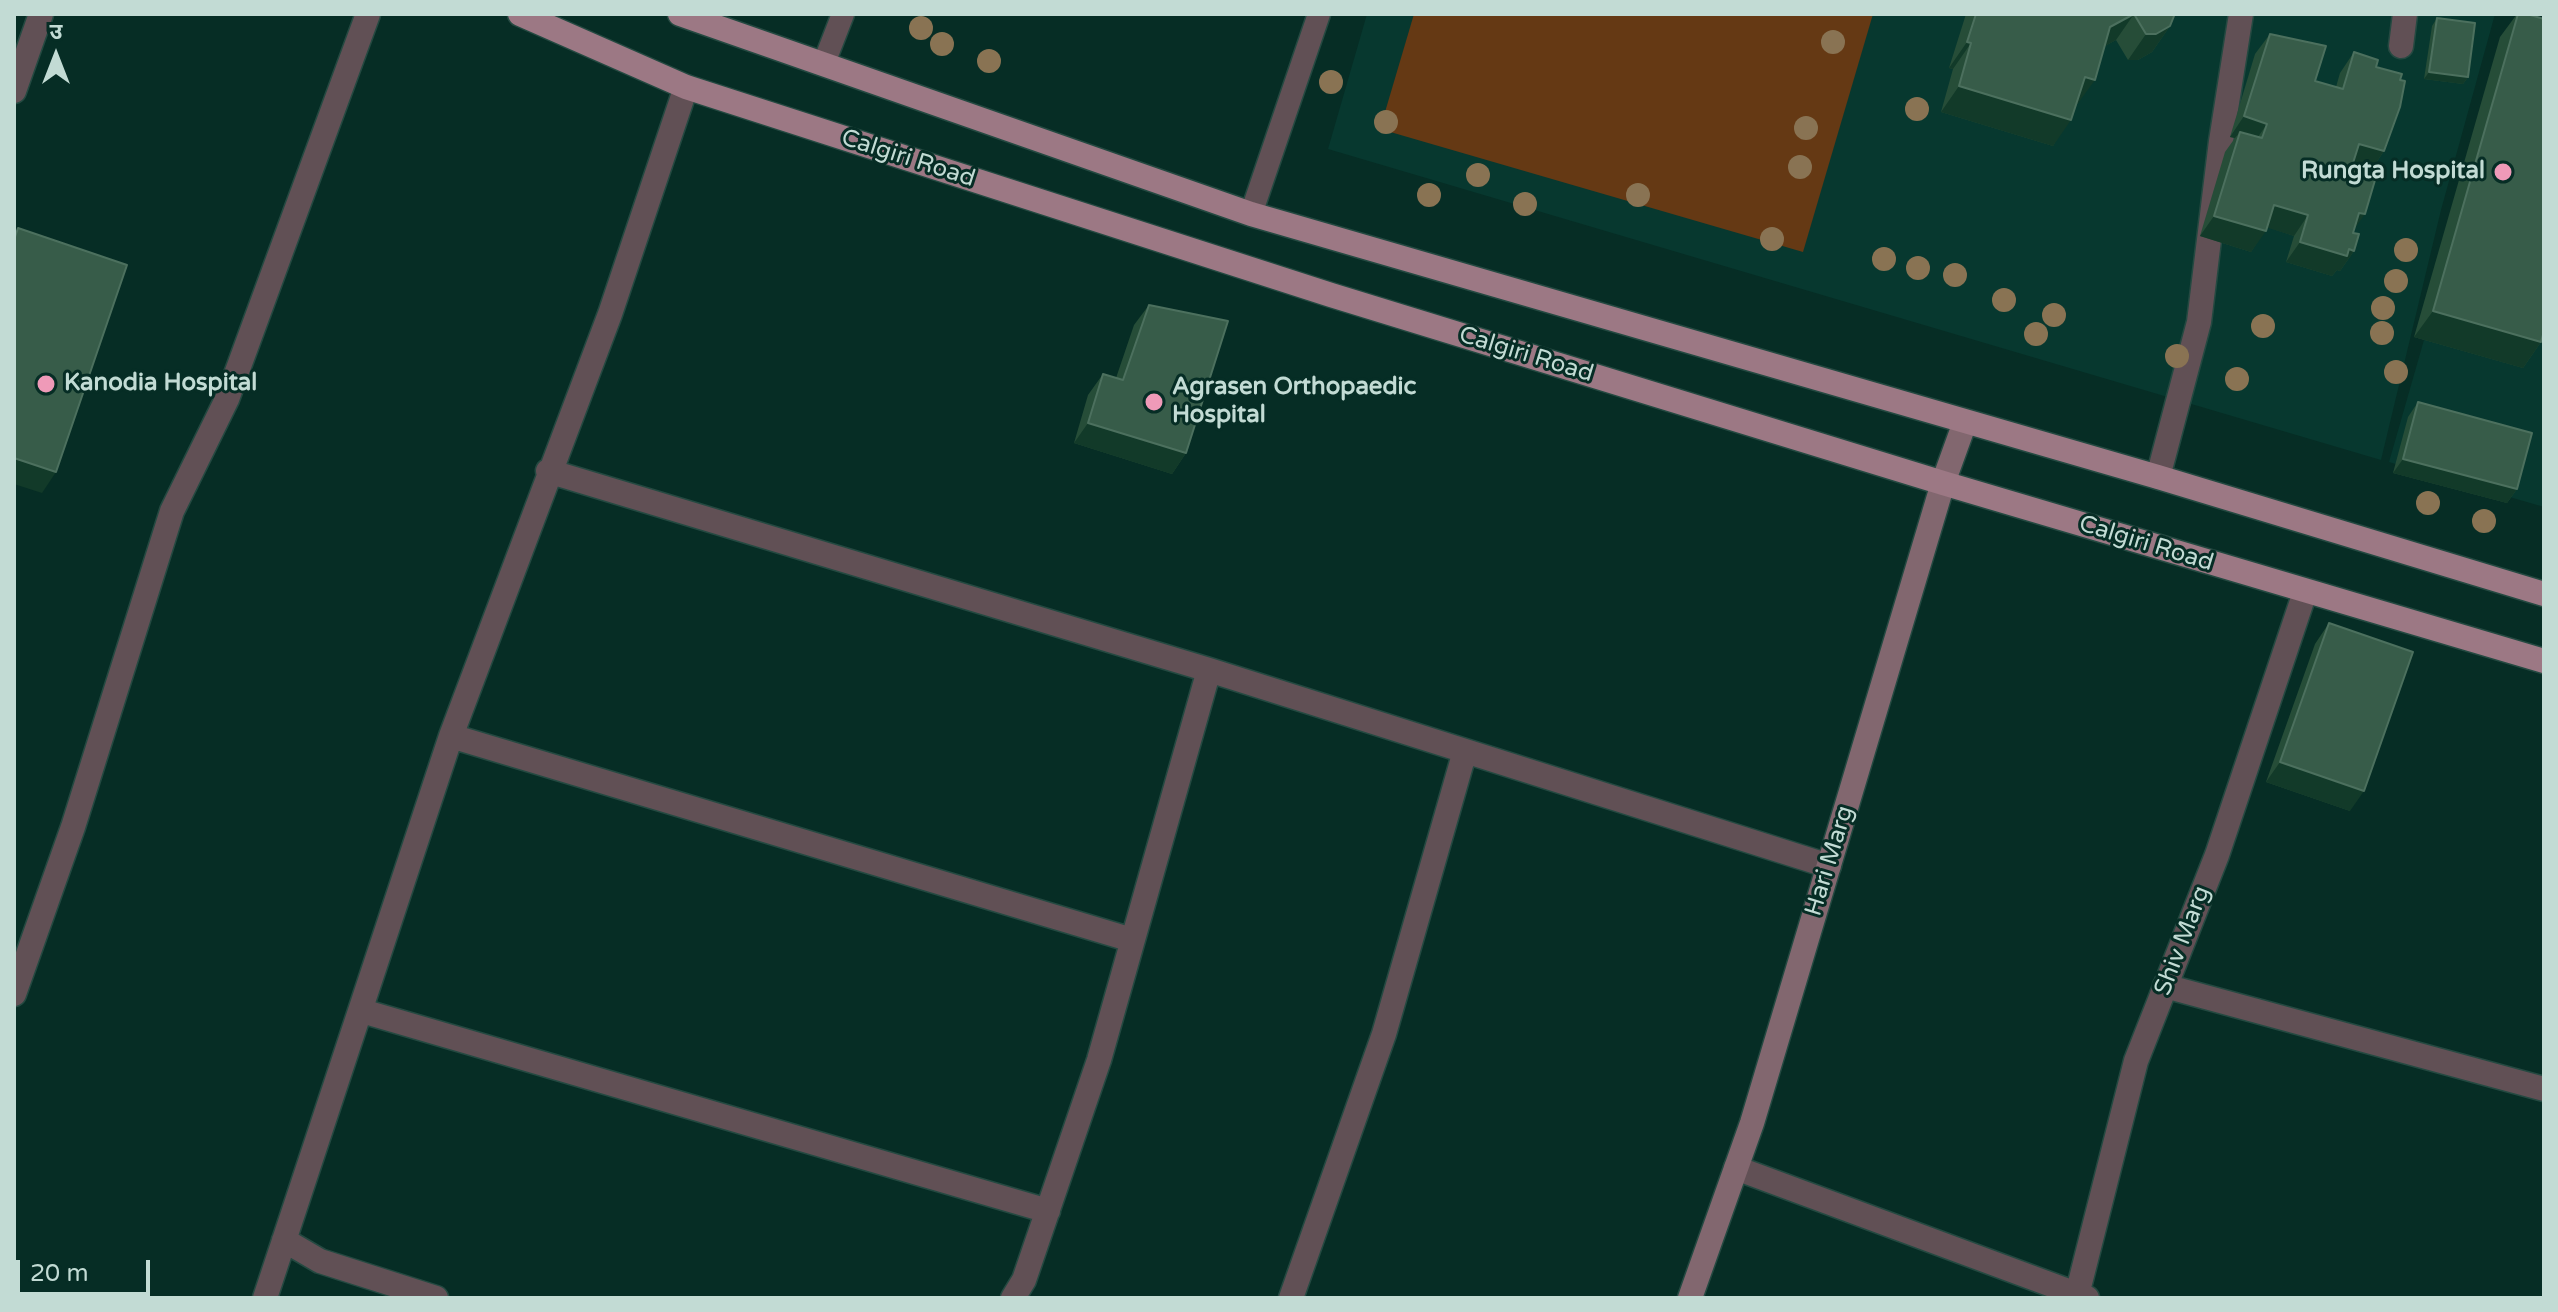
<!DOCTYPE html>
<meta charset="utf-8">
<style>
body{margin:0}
#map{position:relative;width:2558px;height:1312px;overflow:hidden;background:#062d25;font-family:"Varela Round","Noto Sans Devanagari",sans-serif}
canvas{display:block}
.frame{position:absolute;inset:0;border:16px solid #c2dbd4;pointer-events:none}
.north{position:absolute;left:16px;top:16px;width:80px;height:80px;-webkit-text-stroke:6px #062d25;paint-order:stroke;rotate:0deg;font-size:22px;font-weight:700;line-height:32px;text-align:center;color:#c2dbd4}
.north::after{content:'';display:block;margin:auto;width:28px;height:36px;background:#c2dbd4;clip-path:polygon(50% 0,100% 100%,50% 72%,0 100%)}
.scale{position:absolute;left:16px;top:1260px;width:134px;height:36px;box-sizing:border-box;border:4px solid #c2dbd4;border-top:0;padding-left:10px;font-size:24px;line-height:28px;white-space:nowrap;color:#c2dbd4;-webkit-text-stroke:6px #062d25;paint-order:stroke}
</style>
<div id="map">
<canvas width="2558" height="1312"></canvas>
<div class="frame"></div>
<div class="north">उ</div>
<div class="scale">20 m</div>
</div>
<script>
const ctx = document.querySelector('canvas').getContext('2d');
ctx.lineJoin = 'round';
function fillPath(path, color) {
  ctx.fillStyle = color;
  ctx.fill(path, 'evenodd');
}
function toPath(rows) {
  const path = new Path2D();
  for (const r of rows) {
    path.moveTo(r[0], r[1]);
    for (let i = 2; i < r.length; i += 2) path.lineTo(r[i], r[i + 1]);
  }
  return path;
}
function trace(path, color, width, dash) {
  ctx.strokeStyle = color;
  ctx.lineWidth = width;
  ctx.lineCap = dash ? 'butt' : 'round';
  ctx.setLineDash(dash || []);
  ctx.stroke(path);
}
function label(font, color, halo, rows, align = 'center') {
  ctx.font = font + ' "Varela Round",sans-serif';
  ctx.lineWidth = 6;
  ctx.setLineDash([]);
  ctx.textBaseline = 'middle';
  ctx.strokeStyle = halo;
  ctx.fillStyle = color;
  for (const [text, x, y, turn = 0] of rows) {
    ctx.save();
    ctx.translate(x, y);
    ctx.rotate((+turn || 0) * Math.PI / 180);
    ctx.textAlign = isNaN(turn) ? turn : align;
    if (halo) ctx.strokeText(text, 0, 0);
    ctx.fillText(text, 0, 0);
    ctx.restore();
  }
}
fillPath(toPath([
 [1367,14,2495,14,2441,210,2381,460,1328,149],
 [2514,26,2544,32,2544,507,2389,462]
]), '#07382f');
fillPath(toPath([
 [1414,14,1873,14,1803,252,1380,129]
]), '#653914');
const lane = toPath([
 [824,63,843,14],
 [1251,214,1319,14]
]);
const street = toPath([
 [2401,46,2405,14],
 [14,91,41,14],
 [548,471,1209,670,1829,866],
 [2158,477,2199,322,2221,141,2241,14],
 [451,736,1132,940],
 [2165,986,2544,1089],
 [14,994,73,827,172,511,227,399,368,14],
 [362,1011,1048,1211],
 [1736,1168,2087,1298],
 [284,1240,320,1261,436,1298],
 [2077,1295,2136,1061,2217,855,2305,592],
 [265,1298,451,736,610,314,686,87],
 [1013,1298,1024,1280,1099,1060,1209,670],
 [1291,1298,1384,1034,1465,751]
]);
const secondary = toPath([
 [1690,1298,1752,1123,1943,483,1965,422]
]);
const primary = toPath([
 [520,14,686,87,1331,295,1943,483,2544,661],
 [680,14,1251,214,2158,477,2544,594]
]);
trace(lane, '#244941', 25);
trace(street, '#244941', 27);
trace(secondary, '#244941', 27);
trace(primary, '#244941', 27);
trace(lane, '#615055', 22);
trace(street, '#615055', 24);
trace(secondary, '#82676f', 24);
trace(primary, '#9c7884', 24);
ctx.fillStyle = '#897353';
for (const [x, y] of [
 [921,28],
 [1833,42],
 [942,44],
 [989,61],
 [1331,82],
 [1917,109],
 [1386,122],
 [1806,128],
 [1800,167],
 [1478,175],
 [1429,195],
 [1638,195],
 [1525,204],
 [1772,239],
 [2406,250],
 [1884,259],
 [1918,268],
 [1955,275],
 [2396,281],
 [2004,300],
 [2383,308],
 [2054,315],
 [2263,326],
 [2382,333],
 [2036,334],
 [2177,356],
 [2396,372],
 [2237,379],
 [2428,503],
 [2484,521]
]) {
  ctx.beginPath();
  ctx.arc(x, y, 12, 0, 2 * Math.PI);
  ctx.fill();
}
fillPath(toPath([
 [1966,14,2173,14,2170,26,2152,52,2138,60,2128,60,2116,40,2105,46,2076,106,2053,146,1941,112,1953,69,1949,68],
 [2517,14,2527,14,2541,342,2523,368,2414,337,2500,37],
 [2437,18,2468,77,2463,84,2424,79,2432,26],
 [2270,34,2315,81,2336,87,2340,73,2354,52,2376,67,2384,151,2372,169,2353,233,2354,251,2340,271,2337,270,2332,276,2286,262,2294,236,2267,227,2251,252,2200,236,2225,152,2235,138,2230,137,2255,54],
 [1149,305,1186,453,1172,474,1074,443,1088,395,1103,374,1116,378,1134,325],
 [2418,402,2517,489,2507,503,2393,473,2408,417],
 [2329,623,2350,811,2266,782,2315,644]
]), '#264d38');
fillPath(toPath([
 [2134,14,2116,40,2092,53,2110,27],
 [2170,26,2152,52,2138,60,2128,60,2146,34],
 [1967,42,1971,43,1953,69,1949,68],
 [2429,72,2468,77,2463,84,2424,79],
 [2085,77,2095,80,2076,106,2066,103],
 [1959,86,2071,120,2053,146,1941,112],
 [2244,116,2267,124,2253,144,2240,132,2235,138,2230,137],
 [2359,144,2384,151,2370,172,2344,164],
 [2274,205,2308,215,2294,236,2259,225],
 [2359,213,2365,214,2350,235],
 [2214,216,2266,231,2251,252,2200,236],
 [2300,242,2349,249,2354,251,2340,271,2337,270,2332,276,2286,262],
 [2433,311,2541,342,2523,368,2414,337],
 [1088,423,1186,453,1172,474,1074,443],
 [14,458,56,472,42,493,14,484],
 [2403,459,2517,489,2507,503,2393,473],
 [2280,762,2364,791,2350,811,2266,782]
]), '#123a29');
const building = toPath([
 [1976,14,2173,14,2174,16,2170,26,2156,34,2146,34,2134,14,2110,27,2095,80,2085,77,2071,120,1959,86,1971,43,1967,42,1976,14],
 [2518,14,2527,14,2544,19,2544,331,2541,342,2433,311,2518,14],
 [2437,18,2475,23,2468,77,2429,72,2437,18],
 [2270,34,2326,46,2315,81,2343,89,2354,52,2378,60,2376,67,2402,74,2400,80,2405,81,2400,107,2384,151,2359,144,2353,163,2378,170,2365,214,2359,213,2353,233,2359,234,2354,251,2349,249,2347,256,2300,242,2308,215,2274,205,2266,231,2214,216,2240,132,2262,138,2267,124,2244,116,2270,34],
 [18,228,127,265,56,472,14,458,14,240,18,228],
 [1149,305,1228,321,1186,453,1088,423,1103,374,1123,380,1149,305],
 [2418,402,2532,433,2517,489,2403,459,2418,402],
 [2329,623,2413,652,2364,791,2280,762,2329,623]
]);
fillPath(building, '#375c49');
trace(building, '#4c705e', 2);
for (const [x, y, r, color] of [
 [2503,172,10,"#ef9ab8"],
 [46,384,10,"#ef9ab8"],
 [1154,402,10,"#ef9ab8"]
]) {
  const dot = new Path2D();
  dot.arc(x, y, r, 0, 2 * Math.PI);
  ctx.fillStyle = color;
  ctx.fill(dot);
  trace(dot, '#062d25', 3);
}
label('24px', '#c2dbd4', '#062d25', [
 ["Calgiri Road",908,159,18],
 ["Calgiri Road",1526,355,17],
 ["Calgiri Road",2146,544,17],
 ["Hari Marg",1830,861,-73],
 ["Shiv Marg",2183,941,-69]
]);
label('bold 24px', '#c2dbd4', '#062d25', [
 ["Rungta Hospital",2485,172,"right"],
 ["Kanodia Hospital",64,384],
 ["Agrasen Orthopaedic",1172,388],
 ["Hospital",1172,416]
], 'left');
</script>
